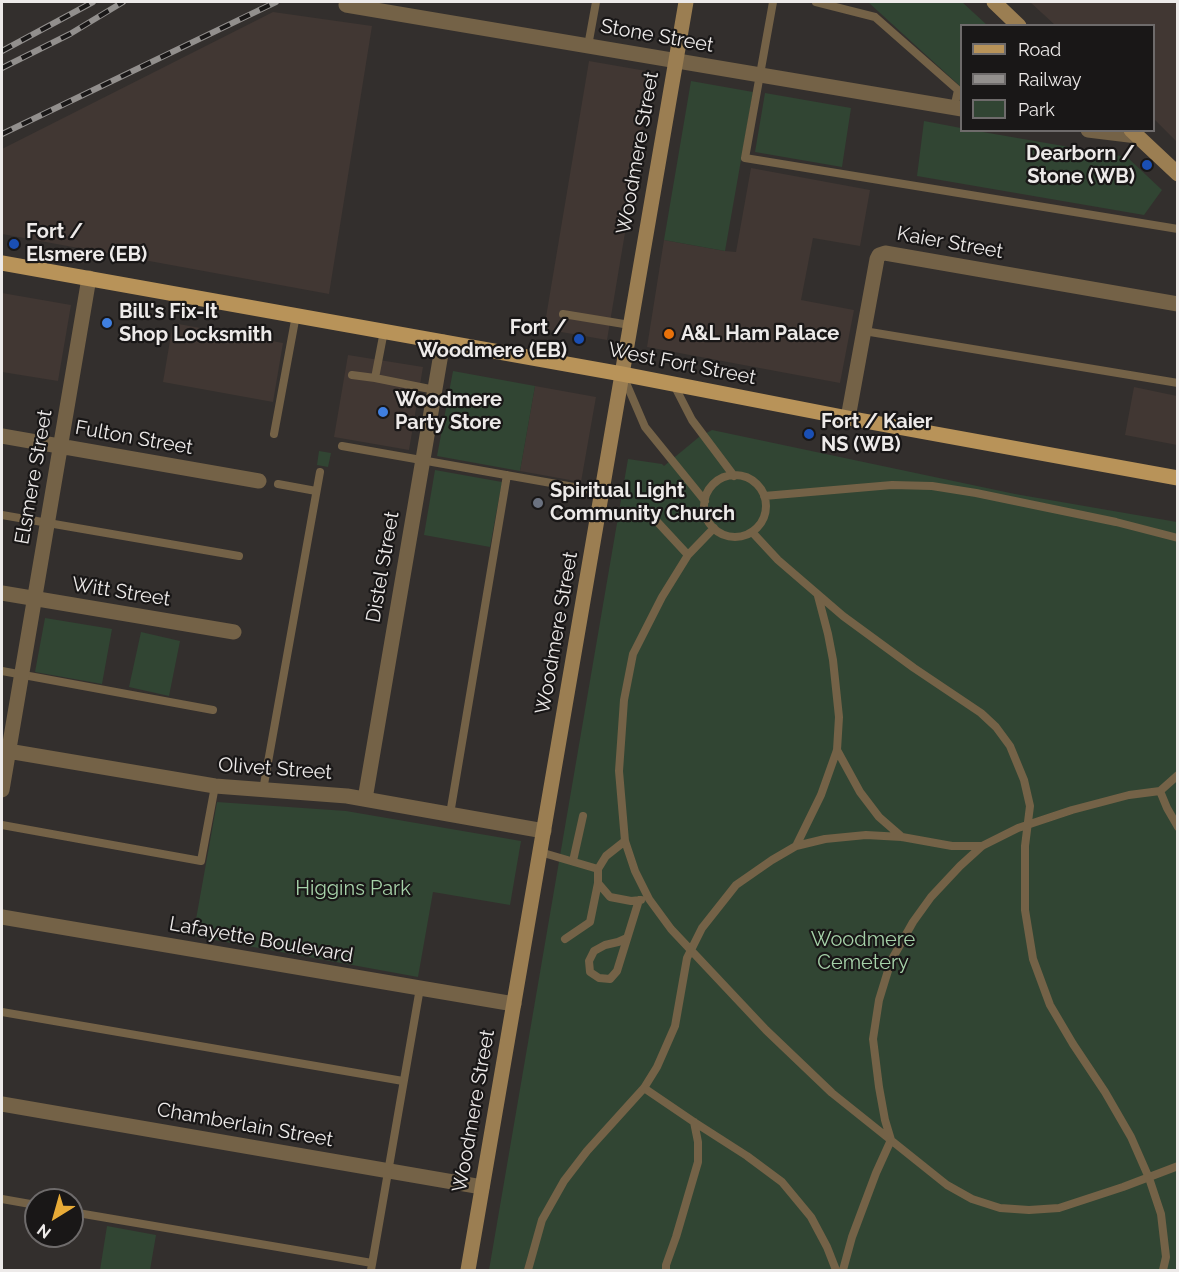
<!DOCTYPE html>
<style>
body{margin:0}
#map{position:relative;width:1179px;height:1272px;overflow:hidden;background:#332f2d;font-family:Raleway,sans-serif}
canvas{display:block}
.frame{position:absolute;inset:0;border:3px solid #edeae9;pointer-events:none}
.legend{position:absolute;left:960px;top:24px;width:195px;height:108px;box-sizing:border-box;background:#191717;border:2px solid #6e6b6b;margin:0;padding:8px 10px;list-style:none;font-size:18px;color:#edeae9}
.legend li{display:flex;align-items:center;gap:12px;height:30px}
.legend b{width:30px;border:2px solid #6e6b6b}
.north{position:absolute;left:24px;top:1188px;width:60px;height:60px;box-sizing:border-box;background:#191717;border:2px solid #6e6b6b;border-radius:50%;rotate:217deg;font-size:16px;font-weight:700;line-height:24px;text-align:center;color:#edeae9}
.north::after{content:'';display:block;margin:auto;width:21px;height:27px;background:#e8ab37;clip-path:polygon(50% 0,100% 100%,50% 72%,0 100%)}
</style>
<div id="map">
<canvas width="1179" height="1272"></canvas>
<div class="frame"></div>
<ul class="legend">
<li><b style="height:8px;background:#b89359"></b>Road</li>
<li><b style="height:8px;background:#928f8d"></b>Railway</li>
<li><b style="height:16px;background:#314533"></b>Park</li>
</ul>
<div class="north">N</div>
</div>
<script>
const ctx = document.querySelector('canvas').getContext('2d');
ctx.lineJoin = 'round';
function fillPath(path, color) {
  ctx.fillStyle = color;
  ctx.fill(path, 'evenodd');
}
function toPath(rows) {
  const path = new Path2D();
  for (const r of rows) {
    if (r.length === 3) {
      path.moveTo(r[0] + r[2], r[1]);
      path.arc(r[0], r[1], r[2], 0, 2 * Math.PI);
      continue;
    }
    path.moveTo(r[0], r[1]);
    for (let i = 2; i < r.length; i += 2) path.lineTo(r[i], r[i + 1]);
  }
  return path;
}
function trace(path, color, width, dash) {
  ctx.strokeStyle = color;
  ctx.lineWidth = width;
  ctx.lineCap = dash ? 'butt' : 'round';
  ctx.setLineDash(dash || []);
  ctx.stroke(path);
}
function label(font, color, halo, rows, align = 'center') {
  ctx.font = font + ' Raleway,sans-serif';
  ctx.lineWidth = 4.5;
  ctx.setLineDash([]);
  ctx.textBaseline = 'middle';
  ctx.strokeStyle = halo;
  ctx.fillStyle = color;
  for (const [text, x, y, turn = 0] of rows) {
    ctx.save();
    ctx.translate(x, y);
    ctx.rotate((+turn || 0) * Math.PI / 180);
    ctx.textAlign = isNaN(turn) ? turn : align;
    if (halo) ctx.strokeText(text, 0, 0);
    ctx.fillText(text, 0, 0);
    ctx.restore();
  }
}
fillPath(toPath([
 [1030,2,1177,2,1177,142,1154,119,1154,26,1055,25],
 [273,12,372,26,329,294,2,234,2,149],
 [589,61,652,72,607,340,544,329],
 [751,168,870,190,860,246,813,238,801,300,854,310,840,383,647,347,664,240,725,251,736,252],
 [2,293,71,305,58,381,2,372],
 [173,323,283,343,273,402,163,382],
 [348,355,423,367,409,450,334,437],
 [535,386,596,397,581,482,520,471],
 [1134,387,1177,396,1177,445,1125,435]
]), '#413733');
fillPath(toPath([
 [868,2,962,2,987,25,962,26,961,87],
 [691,81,753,92,725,251,664,240],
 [765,93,851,108,842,167,755,152],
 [924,121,961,128,962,130,977,131,1127,157,1162,190,1144,215,917,176],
 [453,371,535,386,520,471,437,456],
 [712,430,1015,494,1177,522,1177,1270,489,1270,628,459,662,464,664,466,699,437],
 [319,451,331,453,328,467,317,465],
 [435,470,502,482,490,547,424,535],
 [45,618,112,629,102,684,35,672],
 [141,632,180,641,169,696,129,687],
 [217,802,346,811,521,841,510,905,433,892,418,977,193,936],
 [107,1226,156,1235,150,1270,100,1270]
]), '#314533');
trace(toPath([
 [773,2,745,158,1178,229],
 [816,2,875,17,958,90,954,108],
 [588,46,596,2],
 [563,314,630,325],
 [864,331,1178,383],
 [352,375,375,378,384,331],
 [375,378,435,390],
 [624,378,645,427,705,501],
 [674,385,692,420,734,476],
 [274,434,296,315],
 [342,446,602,492],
 [735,506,31],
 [278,484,316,491],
 [764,496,892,485,932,486,976,493,1116,522,1178,538],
 [650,514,688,555],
 [2,515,239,556],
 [714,528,688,555,662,597,633,654,624,700,619,771,625,841,635,871,649,899,671,929,766,1030,832,1093,947,1185,972,1199,1000,1208,1029,1210,1059,1208,1123,1187,1178,1166],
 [752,532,778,560,843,616,914,668,981,713,996,727,1010,746,1024,780,1030,806,1025,846,1025,910,1033,959,1050,1005,1073,1044,1105,1092,1131,1137,1149,1178,1161,1214,1166,1257,1163,1270],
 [2,671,213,710],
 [837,750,860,792,879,817,902,837],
 [263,790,320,472],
 [1160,791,1167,808,1178,827],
 [450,814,507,475],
 [2,825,201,861,215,786],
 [625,841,606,856,598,869,598,883,610,897,631,901,641,900],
 [796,846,825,839,866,835,902,837,952,846,982,846],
 [540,852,598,869],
 [573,861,583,816],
 [627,938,618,942,605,945,594,951,589,961,590,972,599,978,610,979,617,971,639,900],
 [565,939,590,922,598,883],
 [2,1012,403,1081],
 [644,1088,694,1122,747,1156,782,1182,811,1217,827,1247,836,1270],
 [2,1199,36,1205],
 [72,1212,372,1263],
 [371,1270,420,988],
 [528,1270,542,1220,564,1181,587,1151,644,1088,657,1067,675,1026,687,958,702,928,736,885,772,860,796,846,821,795,837,750,839,717,833,660,828,634,818,596],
 [666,1270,666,1265,676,1237,698,1162,698,1142,694,1122],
 [843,1270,852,1237,876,1173,891,1140,885,1120,879,1087,873,1039,879,1000,891,961,913,922,931,897,960,866,982,846,1018,828,1072,810,1129,795,1160,791,1178,775]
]), '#746247', 8);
trace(toPath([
 [346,5,962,109],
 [1088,130,1137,136],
 [848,418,877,259,879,255,885,253,1178,304],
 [2,436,259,481],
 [2,593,234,632],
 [2,750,215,786,347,796,544,831],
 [2,790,89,278],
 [365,799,443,342],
 [2,917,514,1004],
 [2,1104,482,1187]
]), '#746247', 15);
trace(toPath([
 [994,2,1019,26],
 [1131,130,1178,174],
 [468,1270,686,2]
]), '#9b7e52', 15);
trace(toPath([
 [2,263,622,374,848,418,1178,478]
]), '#b89359', 15);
const rail = toPath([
 [2,51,93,2],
 [2,68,70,34,123,2],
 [2,134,276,2]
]);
trace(rail, '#928f8d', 6);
trace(rail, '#191717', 4, [11]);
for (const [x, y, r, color] of [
 [1147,165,6,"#1a4fb4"],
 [14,244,6,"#1a4fb4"],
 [107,323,6,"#3f7fe0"],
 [669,334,6,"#e8710a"],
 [579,339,6,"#1a4fb4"],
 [383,412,6,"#3f7fe0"],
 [809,434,6,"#1a4fb4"],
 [538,503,6,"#6b7280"]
]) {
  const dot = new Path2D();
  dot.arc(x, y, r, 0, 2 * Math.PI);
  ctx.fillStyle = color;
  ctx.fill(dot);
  trace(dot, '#191717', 2);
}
label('20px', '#edeae9', '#191717', [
 ["Stone Street",657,36,10],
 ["Woodmere Street",638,153,-80],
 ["Kaier Street",950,243,10],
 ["West Fort Street",682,364,11],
 ["Fulton Street",134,438,10],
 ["Elsmere Street",34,477,-80],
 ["Distel Street",383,567,-80],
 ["Witt Street",121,592,9],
 ["Woodmere Street",557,633,-80],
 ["Olivet Street",275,769,4],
 ["Lafayette Boulevard",261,940,10],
 ["Woodmere Street",474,1111,-80],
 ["Chamberlain Street",245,1125,10]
]);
label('bold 20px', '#edeae9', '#191717', [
 ["Dearborn /",1135,154,"right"],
 ["Stone (WB)",1135,177,"right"],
 ["Fort /",26,232],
 ["Elsmere (EB)",26,255],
 ["Bill's Fix-It",119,312],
 ["Shop Locksmith",119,335],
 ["Fort /",567,328,"right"],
 ["Woodmere (EB)",567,351,"right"],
 ["A&L Ham Palace",681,334],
 ["Woodmere",395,400],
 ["Party Store",395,423],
 ["Fort / Kaier",821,422],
 ["NS (WB)",821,445],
 ["Spiritual Light",550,491],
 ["Community Church",550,514]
], 'left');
label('20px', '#a6d2a9', '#191717', [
 ["Higgins Park",353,889],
 ["Woodmere",863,940],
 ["Cemetery",863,963]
]);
</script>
